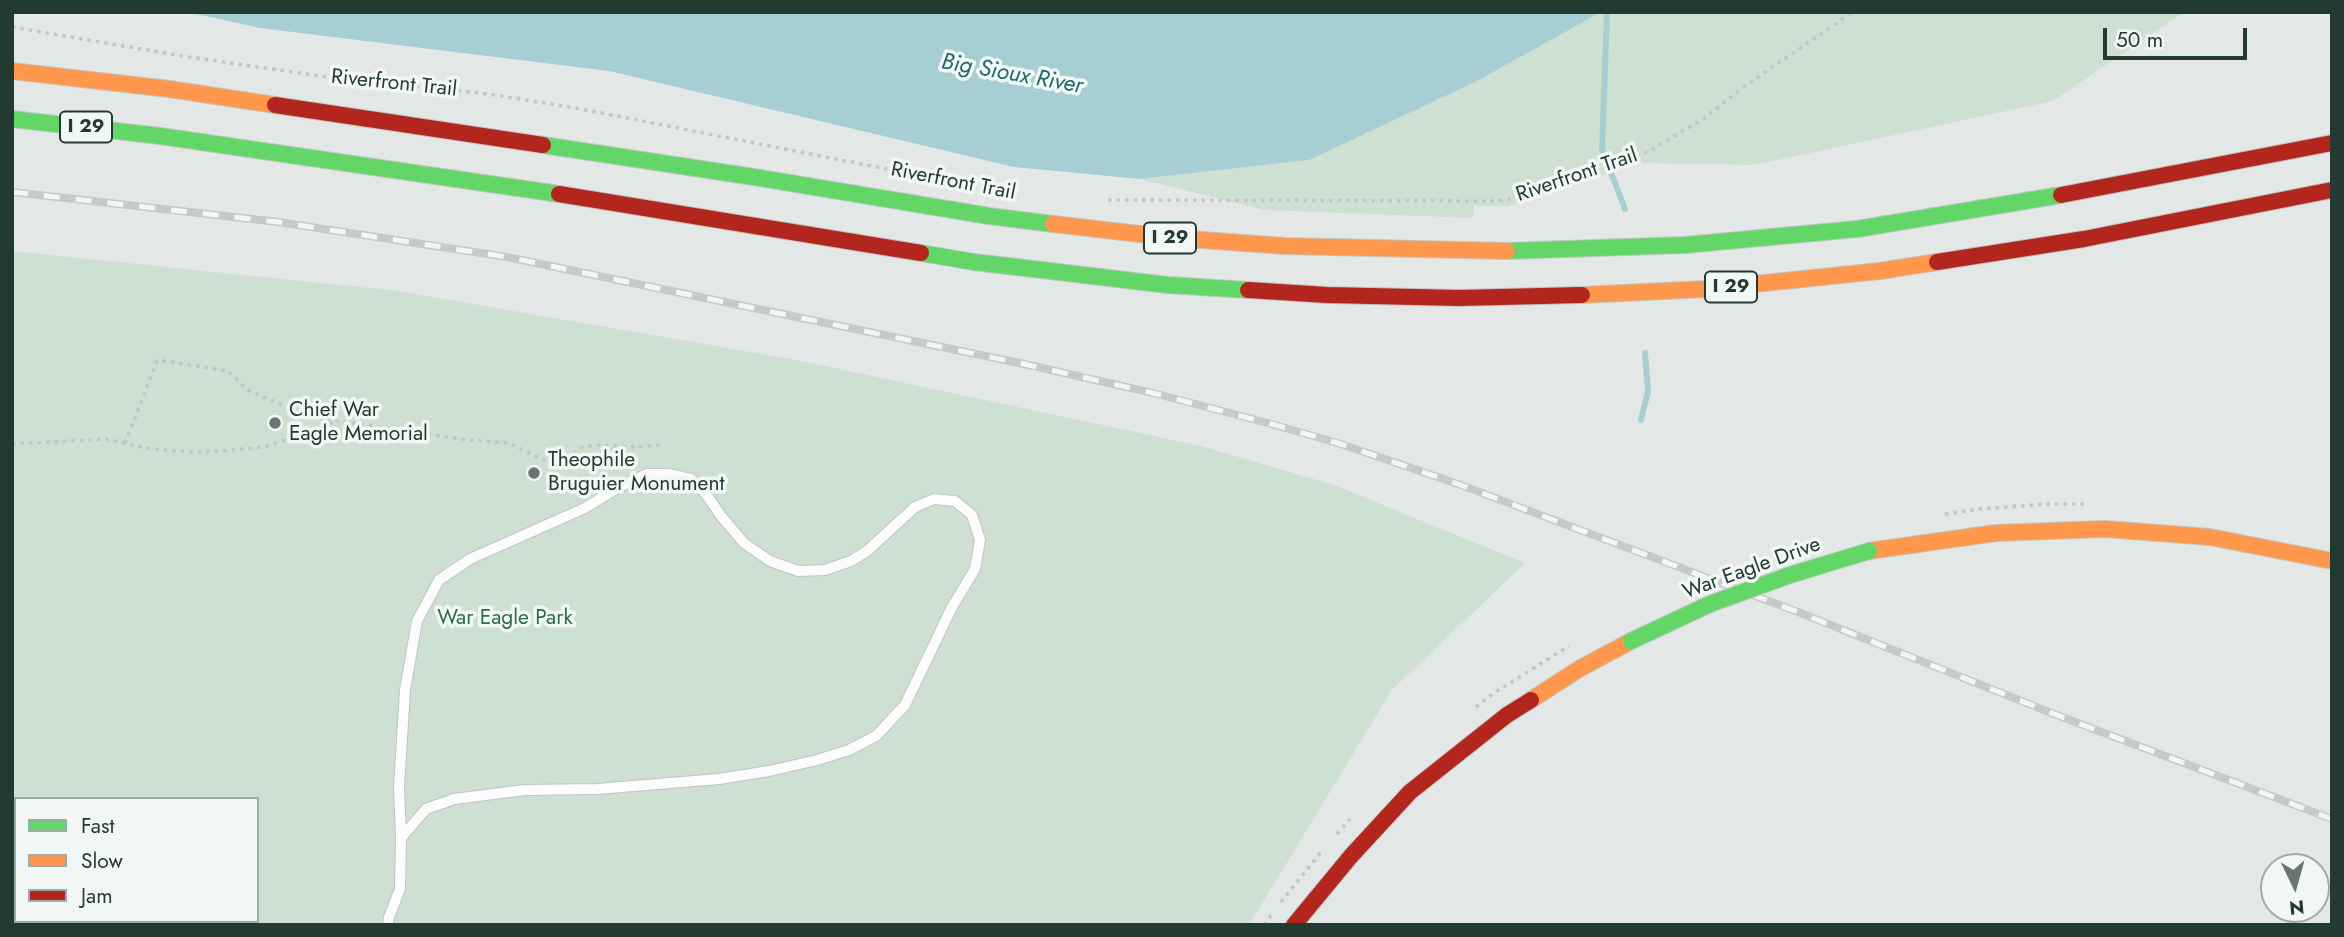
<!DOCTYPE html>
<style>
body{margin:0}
#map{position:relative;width:2344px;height:937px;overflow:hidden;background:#e3e8e6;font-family:Jost,sans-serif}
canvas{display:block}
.frame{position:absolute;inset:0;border:14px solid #233a32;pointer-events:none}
.legend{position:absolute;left:14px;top:797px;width:245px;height:126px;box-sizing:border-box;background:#f1f7f4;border:2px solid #9faba6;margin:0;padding:9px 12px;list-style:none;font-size:21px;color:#233a32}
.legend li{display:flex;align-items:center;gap:14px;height:35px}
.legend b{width:35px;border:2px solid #9faba6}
.north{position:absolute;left:2260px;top:853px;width:70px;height:70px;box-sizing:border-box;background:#f1f7f4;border:2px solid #9faba6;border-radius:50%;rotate:175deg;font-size:19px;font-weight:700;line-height:28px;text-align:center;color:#233a32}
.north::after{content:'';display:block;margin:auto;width:24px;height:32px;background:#667771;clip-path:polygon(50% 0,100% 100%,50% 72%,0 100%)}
.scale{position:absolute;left:2103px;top:28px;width:144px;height:32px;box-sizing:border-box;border:4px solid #233a32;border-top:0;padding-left:9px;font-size:21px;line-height:24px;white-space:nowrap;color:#233a32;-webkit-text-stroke:5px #f1f7f4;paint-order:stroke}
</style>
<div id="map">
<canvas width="2344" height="937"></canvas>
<div class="frame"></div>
<ul class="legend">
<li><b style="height:9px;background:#63d668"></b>Fast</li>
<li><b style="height:9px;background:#ff974d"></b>Slow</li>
<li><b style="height:9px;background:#b3261e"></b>Jam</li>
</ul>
<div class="north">N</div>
<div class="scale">50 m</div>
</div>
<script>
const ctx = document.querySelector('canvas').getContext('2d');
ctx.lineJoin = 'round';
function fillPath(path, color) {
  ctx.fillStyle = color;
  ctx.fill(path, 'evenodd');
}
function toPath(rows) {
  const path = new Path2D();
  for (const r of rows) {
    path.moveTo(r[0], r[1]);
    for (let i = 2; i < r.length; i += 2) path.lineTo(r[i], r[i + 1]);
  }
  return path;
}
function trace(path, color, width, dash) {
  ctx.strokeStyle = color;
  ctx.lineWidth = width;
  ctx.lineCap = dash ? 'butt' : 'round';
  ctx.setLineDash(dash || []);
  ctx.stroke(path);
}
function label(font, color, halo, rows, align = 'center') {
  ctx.font = font + ' Jost,sans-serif';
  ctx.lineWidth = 7;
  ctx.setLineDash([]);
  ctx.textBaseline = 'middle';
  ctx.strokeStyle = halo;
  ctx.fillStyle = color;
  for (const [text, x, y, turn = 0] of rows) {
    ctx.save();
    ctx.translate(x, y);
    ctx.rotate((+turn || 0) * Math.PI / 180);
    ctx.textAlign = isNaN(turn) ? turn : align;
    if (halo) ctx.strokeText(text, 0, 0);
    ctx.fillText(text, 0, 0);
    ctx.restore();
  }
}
fillPath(toPath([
 [1601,12,2184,12,2053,101,1754,165,1638,163,1510,206,1474,206,1473,218,1265,210,1140,179,1309,160],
 [12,251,398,291,797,360,1201,446,1334,485,1525,563,1392,690,1249,925,12,925],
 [16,799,257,799,257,921,16,921]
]), '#cee0d2');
fillPath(toPath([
 [187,12,1601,12,1475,82,1309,160,1140,179,1014,167,609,71,260,28]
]), '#a7cfd3');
trace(toPath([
 [1607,12,1602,149,1625,209],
 [1641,420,1648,391,1645,353]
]), '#a7cfd3', 6);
const lane = toPath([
 [647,474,668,474,691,479,706,494,721,516,744,543,770,561,798,571,825,570,851,561,867,551,915,507,934,499,955,501,972,515,980,540,975,569,952,607,905,705,876,736,849,750,817,760,769,771,719,779,597,789,525,790,454,799,426,809,401,838,399,787,405,690,417,621,439,580,470,559,585,508,619,487,647,474],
 [388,925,389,917,400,889,401,838]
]);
const fast = toPath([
 [12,119,160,136,559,194],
 [543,145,754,177,989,216,1053,224],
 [1507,251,1685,245,1857,229,2061,195],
 [921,253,974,262,1168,285,1248,290]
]);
const slow = toPath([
 [12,71,169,89,275,105],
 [1053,224,1174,238,1285,246,1507,251],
 [1582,295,1706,289,1880,271,1937,262],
 [1869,551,1996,533,2105,529,2210,537,2332,561],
 [1531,700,1579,669,1631,641]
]);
const jam = toPath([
 [275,105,543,145],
 [559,194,921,253],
 [2061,195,2332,143],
 [1937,262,2084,239,2332,190],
 [1248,290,1327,295,1459,298,1582,295],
 [1294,925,1351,856,1410,792,1507,715,1531,700]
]);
trace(lane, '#c0c5c3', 12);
trace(fast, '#c0c6c3', 18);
trace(slow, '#c0c6c3', 18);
trace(jam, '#c0c6c3', 18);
trace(toPath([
 [12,27,182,56,327,77,489,94,581,109,887,169],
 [1108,200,1498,201,1523,197,1648,152,1703,119,1745,86,1853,12],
 [125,443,157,361,166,361,228,371,248,390,310,417,469,440,509,443,549,463,560,461,583,447,597,445,637,447,660,445],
 [12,444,106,439,151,449,189,452,220,451,264,447,324,427,333,422],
 [1945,514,1981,509,2046,504,2084,504],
 [1476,707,1494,693,1569,646],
 [1337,834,1350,819],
 [1281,902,1322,851],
 [1264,925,1272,914]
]), '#c0c8c4', 3.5, [3.5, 5]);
trace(lane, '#fbfcfb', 10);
trace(fast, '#63d668', 16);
trace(slow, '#ff974d', 16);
trace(jam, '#b3261e', 16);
const rail = toPath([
 [12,192,278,222,507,257,1024,364,1153,393,1268,423,1341,444,1458,484,1798,612,2054,714,2332,819]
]);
trace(rail, '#c6cac9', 8);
trace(rail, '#f1f7f4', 5, [16]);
const fastBridge = toPath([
 [1631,641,1710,604,1790,575,1869,551]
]);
trace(fastBridge, '#c0c6c3', 18, []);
trace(fastBridge, '#63d668', 16);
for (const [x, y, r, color] of [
 [275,423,7,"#667771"],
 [534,473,7,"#667771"]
]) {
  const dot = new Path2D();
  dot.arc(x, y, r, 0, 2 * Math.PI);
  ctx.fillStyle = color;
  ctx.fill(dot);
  trace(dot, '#f1f7f4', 2.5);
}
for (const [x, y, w] of [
 [86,127,52],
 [1170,238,52],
 [1731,287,52]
]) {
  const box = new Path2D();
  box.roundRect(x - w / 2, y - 15.5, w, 31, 5);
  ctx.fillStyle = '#f1f7f4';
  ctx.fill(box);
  trace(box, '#233a32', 2);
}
label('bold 19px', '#233a32', null, [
 ["I 29",86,127],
 ["I 29",1170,238],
 ["I 29",1731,287]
]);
label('21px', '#233a32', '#f1f7f4', [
 ["Riverfront Trail",394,84,6],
 ["Riverfront Trail",1577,176,-19],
 ["Riverfront Trail",953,182,11],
 ["War Eagle Drive",1752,569,-20]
]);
label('21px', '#233a32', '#f1f7f4', [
 ["Chief War",289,411],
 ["Eagle Memorial",289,435],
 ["Theophile",548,461],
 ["Bruguier Monument",548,485]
], 'left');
label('21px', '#306d45', '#f1f7f4', [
 ["War Eagle Park",505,619]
]);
label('italic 23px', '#226770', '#f1f7f4', [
 ["Big Sioux River",1012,75,10]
]);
</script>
